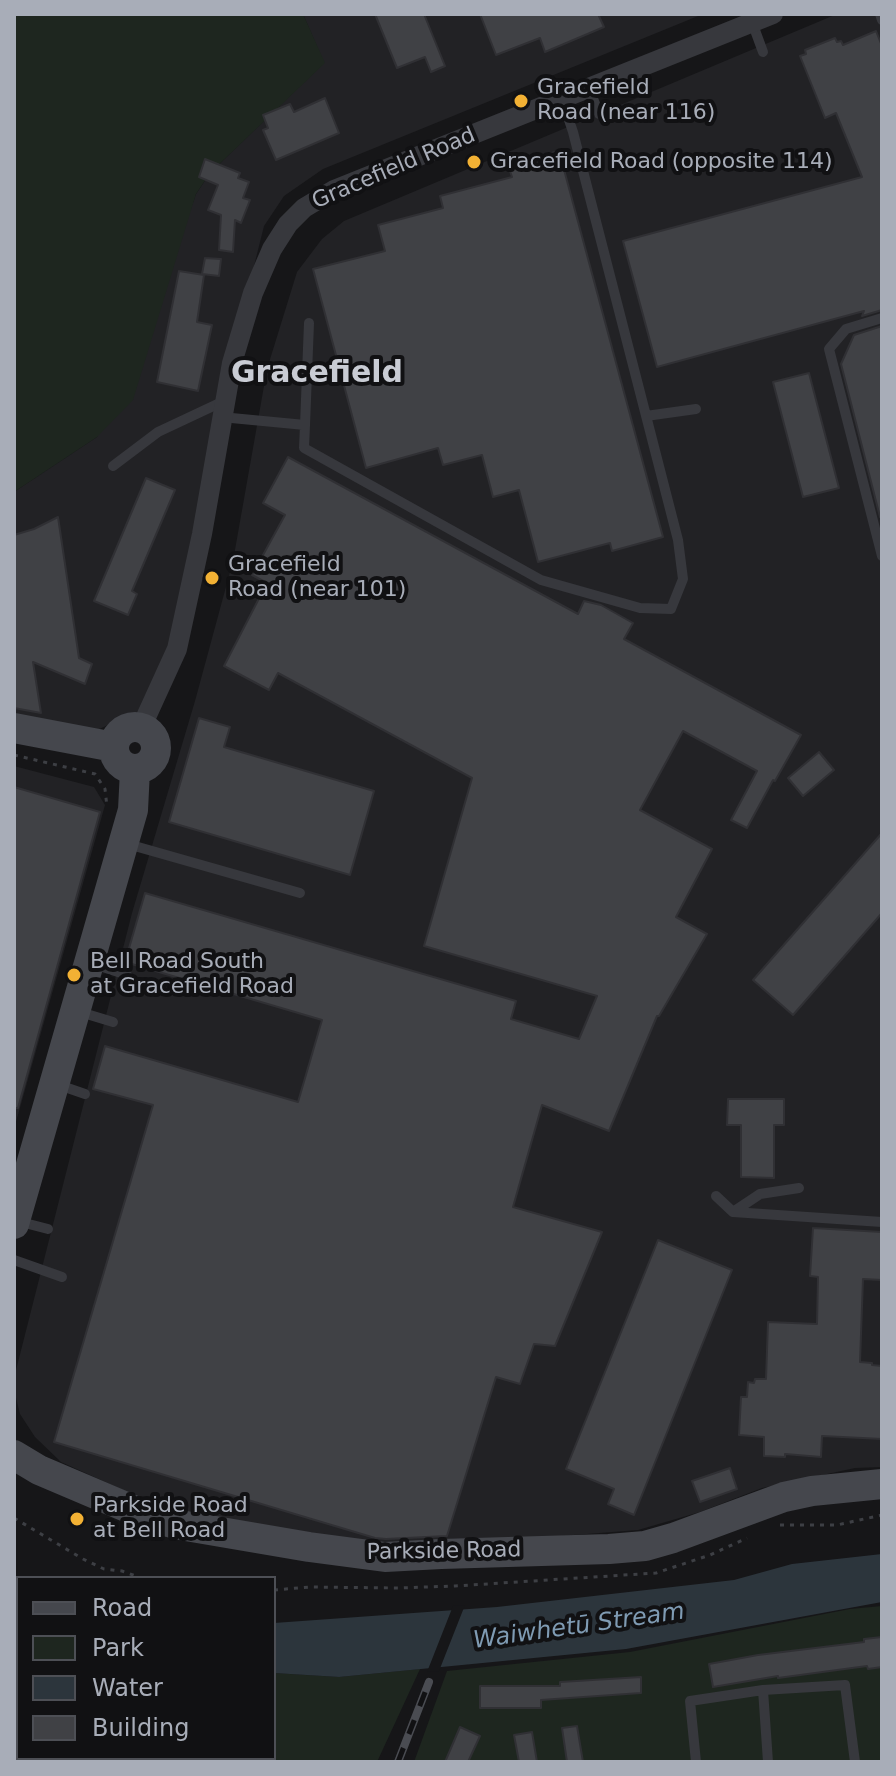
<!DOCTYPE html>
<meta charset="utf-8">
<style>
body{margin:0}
#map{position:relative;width:896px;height:1776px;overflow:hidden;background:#161618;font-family:"DejaVu Sans",sans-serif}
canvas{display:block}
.frame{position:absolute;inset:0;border:16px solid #a8adb8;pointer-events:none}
.legend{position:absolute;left:16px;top:1576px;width:260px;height:184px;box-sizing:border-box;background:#111113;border:2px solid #4d4f55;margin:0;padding:10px 14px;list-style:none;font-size:24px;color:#a8adb8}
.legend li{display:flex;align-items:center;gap:16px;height:40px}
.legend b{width:40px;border:2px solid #4d4f55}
</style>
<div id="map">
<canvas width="896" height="1776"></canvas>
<div class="frame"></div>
<ul class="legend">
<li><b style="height:10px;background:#45474d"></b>Road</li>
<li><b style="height:22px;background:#1e261f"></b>Park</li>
<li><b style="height:22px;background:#2c353c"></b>Water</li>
<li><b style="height:22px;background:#404145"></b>Building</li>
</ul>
</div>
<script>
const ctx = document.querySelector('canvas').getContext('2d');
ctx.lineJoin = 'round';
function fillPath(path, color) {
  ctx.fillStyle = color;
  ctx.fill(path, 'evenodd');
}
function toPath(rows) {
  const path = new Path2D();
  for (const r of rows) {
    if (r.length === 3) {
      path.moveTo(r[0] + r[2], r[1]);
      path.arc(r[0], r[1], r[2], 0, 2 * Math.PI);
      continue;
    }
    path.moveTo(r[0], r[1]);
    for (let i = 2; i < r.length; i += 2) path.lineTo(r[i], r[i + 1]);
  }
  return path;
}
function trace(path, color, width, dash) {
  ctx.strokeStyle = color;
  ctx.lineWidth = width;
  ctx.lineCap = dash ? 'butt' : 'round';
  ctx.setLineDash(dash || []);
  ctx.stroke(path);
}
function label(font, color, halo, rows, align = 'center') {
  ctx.font = font + ' "DejaVu Sans",sans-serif';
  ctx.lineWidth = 8;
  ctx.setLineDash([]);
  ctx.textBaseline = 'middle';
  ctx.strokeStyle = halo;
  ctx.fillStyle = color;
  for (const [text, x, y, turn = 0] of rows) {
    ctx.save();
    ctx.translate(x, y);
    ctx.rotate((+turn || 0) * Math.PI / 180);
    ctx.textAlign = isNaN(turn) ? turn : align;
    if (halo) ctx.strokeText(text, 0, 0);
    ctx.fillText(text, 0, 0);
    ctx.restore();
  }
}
fillPath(toPath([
 [303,14,703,14,323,169,284,196,264,226,245,302,176,635,142,710,97,730,14,720,14,492,97,437,187,219,196,194,210,173,324,63],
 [837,14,882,14,882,1467,855,1468,762,1488,700,1512,638,1530,395,1549,183,1517,61,1462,35,1437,20,1414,14,1390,14,1378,132,913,195,701,233,561,267,369,297,272,322,239,344,221],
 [14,766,94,787,105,805,14,1129],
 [14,1718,18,1719,18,1758,249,1758,262,1762,14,1762]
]), '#222225');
fillPath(toPath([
 [14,14,303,14,325,63,210,173,196,194,133,400,97,437,14,492],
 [882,1606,882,1762,414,1762,447,1671,630,1652,850,1609],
 [420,1669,377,1762,262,1762,249,1758,274,1758,274,1673,339,1677]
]), '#1e261f');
fillPath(toPath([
 [882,1554,882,1602,626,1649,339,1677,274,1673,274,1623,497,1607,734,1580,792,1564]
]), '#2c353c');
fillPath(toPath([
 [465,1605,439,1671,427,1672,453,1606]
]), '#161618');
const building = toPath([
 [375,14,424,14,445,66,431,72,425,57,397,68,375,14],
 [480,14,598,14,604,27,545,52,540,38,496,55,480,14],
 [876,31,882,46,882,310,862,316,864,311,657,367,623,241,862,177,836,113,825,118,800,56,806,54,805,50,835,38,837,42,841,41,843,45,876,31],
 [325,98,339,133,276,160,263,130,268,128,263,115,290,104,294,112,325,98],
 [559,151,663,537,612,551,610,543,538,562,519,490,493,497,482,455,443,465,438,448,366,468,313,269,385,251,378,225,443,208,440,196,512,177,508,165,559,151],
 [205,159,240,173,238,178,249,182,243,198,250,200,241,223,235,220,233,252,219,250,221,215,208,210,218,185,199,177,205,159],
 [205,258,221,259,219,276,202,274,205,258],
 [179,271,204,275,197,322,212,325,198,391,157,382,179,271],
 [882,326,882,516,880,517,841,364,854,335,882,326],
 [809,373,839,488,803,497,773,382,809,373],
 [288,457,578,614,584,601,601,605,633,623,624,639,801,735,775,781,773,780,747,828,731,820,757,771,683,731,640,810,712,849,676,917,707,934,659,1016,657,1016,609,1131,542,1105,513,1207,602,1232,555,1346,534,1344,520,1384,496,1377,447,1536,386,1539,375,1538,54,1442,153,1105,93,1089,105,1046,298,1102,322,1020,125,962,145,893,516,1001,511,1019,579,1039,597,996,424,946,472,778,278,673,269,690,224,666,267,583,252,575,285,515,263,503,288,457],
 [146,478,175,490,132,591,137,594,128,615,94,601,146,478],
 [58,517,79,658,92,664,85,684,33,662,41,713,14,708,14,535,34,529,58,517],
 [199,718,230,727,224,747,374,791,350,875,169,822,199,718],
 [819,752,834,770,803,796,788,778,819,752],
 [14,787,100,812,18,1108,14,1108,14,787],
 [882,833,882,913,793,1015,753,980,882,833],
 [728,1099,784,1099,784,1125,774,1125,774,1178,741,1177,741,1125,727,1125,728,1099],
 [813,1228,882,1232,882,1280,863,1279,860,1362,872,1363,872,1365,882,1366,882,1439,822,1436,821,1457,785,1454,785,1457,764,1456,764,1437,739,1435,741,1397,747,1397,748,1382,754,1383,755,1379,766,1379,768,1322,817,1324,818,1277,810,1276,813,1228],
 [658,1240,732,1270,634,1515,608,1504,614,1489,566,1469,658,1240],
 [730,1468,737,1489,700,1502,692,1481,730,1468],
 [882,1637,882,1667,868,1669,867,1666,778,1678,778,1676,713,1687,709,1664,758,1655,864,1642,864,1639,882,1637],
 [641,1677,641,1693,541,1700,541,1708,480,1708,480,1686,560,1686,560,1682,641,1677],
 [577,1726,583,1762,567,1762,562,1728,577,1726],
 [460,1727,480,1736,468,1762,445,1762,460,1727],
 [532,1732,537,1762,519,1762,514,1735,532,1732]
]);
fillPath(building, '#404145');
trace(building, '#303034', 2);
trace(toPath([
 [14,755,95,774,105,789,107,807],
 [14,1518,83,1559,104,1569,122,1571,141,1578],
 [780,1525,837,1525,882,1515],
 [274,1590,310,1587,399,1588,455,1586,656,1573,710,1555,747,1538]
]), '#3d3f44', 3, [4, 6]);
trace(toPath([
 [880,14,882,20],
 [752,22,763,52],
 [589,88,599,114],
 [882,318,846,329,829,349,882,556],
 [646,416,696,409],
 [221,417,305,425,304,448,541,580,640,608,671,609,683,579,678,540,573,132,562,99],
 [305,425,309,323],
 [113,466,158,432,224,401],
 [124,843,300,893],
 [91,963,127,975],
 [80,1012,113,1022],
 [56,1084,85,1094],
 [716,1196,733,1212,882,1222],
 [733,1212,760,1194,799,1188],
 [17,1221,48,1229],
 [14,1260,62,1277],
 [763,1690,845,1685,855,1762],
 [14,1743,18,1743],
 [125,1758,137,1762],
 [696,1762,690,1701,763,1690,768,1762]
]), '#37383d', 10);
trace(toPath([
 [141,728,177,649,202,534,232,363,253,293,272,249,288,224,304,208,334,190,773,14]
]), '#37383d', 20);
trace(toPath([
 [135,748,21],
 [14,728,114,747],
 [14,1224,133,810,135,770],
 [14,1455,39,1470,152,1518,180,1525,309,1547,385,1557,441,1554,609,1549,645,1546,673,1538,784,1497,812,1491,882,1484]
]), '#45474d', 30);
const rail = toPath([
 [398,1762,429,1682]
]);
trace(rail, '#4a4c52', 8);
trace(rail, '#111113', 5, [15]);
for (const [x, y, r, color] of [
 [521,101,8,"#f2b134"],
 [474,162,8,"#f2b134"],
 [212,578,8,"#f2b134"],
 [74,975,8,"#f2b134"],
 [77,1519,8,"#f2b134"]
]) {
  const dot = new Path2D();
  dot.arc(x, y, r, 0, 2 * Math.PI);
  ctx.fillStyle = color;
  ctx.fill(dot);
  trace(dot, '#111113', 3);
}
label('22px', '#a8adb8', '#111113', [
 ["Gracefield",537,88],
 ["Road (near 116)",537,113],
 ["Gracefield Road (opposite 114)",490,162],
 ["Gracefield",228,565],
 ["Road (near 101)",228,590],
 ["Bell Road South",90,962],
 ["at Gracefield Road",90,987],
 ["Parkside Road",93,1506],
 ["at Bell Road",93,1531]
], 'left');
label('22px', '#a8adb8', '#111113', [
 ["Gracefield Road",394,169,-23],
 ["Parkside Road",444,1552,-1]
]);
label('italic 24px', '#7f9bb3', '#111113', [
 ["Waiwhetū Stream",579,1627,-8]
]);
label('bold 30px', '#c9ccd4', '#111113', [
 ["Gracefield",317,374]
]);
</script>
